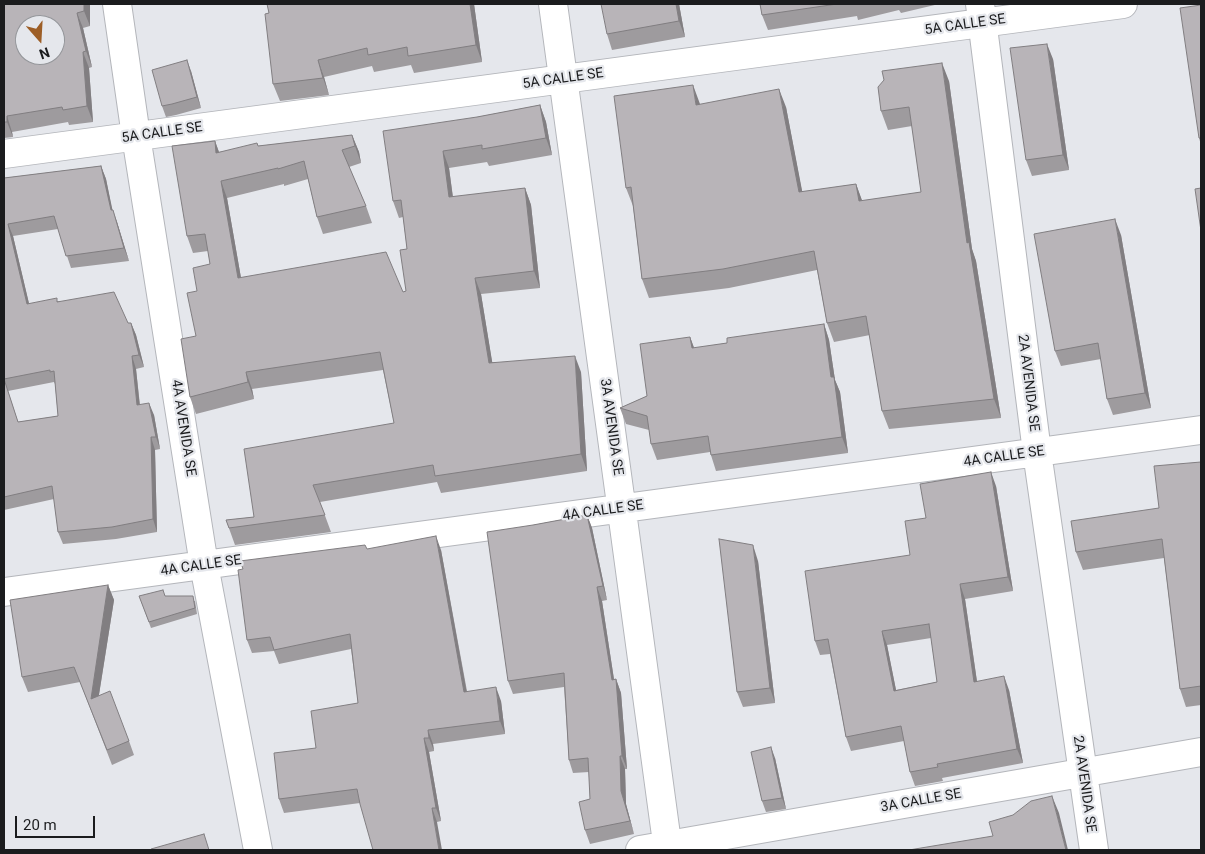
<!DOCTYPE html>
<style>
body{margin:0}
#map{position:relative;width:1205px;height:854px;overflow:hidden;background:#e5e7ec;font-family:Roboto,sans-serif}
canvas{display:block}
.frame{position:absolute;inset:0;border:5px solid #1b1c1e;pointer-events:none}
.north{position:absolute;left:15px;top:15px;width:50px;height:50px;box-sizing:border-box;background:#e5e7ec;border:1px solid #94969a;border-radius:50%;rotate:161deg;font-size:14px;font-weight:700;line-height:20px;text-align:center;color:#1b1c1e}
.north::after{content:'';display:block;margin:auto;width:18px;height:22px;background:#9d5e26;clip-path:polygon(50% 0,100% 100%,50% 72%,0 100%)}
.scale{position:absolute;left:15px;top:816px;width:80px;height:22px;box-sizing:border-box;border:2px solid #1b1c1e;border-top:0;padding-left:6px;font-size:15px;line-height:18px;white-space:nowrap;color:#1b1c1e;-webkit-text-stroke:4px #e5e7ec;paint-order:stroke}
</style>
<div id="map">
<canvas width="1205" height="854"></canvas>
<div class="frame"></div>
<div class="north">N</div>
<div class="scale">20 m</div>
</div>
<script>
const ctx = document.querySelector('canvas').getContext('2d');
ctx.lineJoin = 'round';
function toPath(rows) {
  const path = new Path2D();
  for (const r of rows) {
    path.moveTo(r[0], r[1]);
    for (let i = 2; i < r.length; i += 2) path.lineTo(r[i], r[i + 1]);
  }
  return path;
}
function trace(path, color, width, dash) {
  ctx.strokeStyle = color;
  ctx.lineWidth = width;
  ctx.lineCap = dash ? 'butt' : 'round';
  ctx.setLineDash(dash || []);
  ctx.stroke(path);
}
function fillPath(path, color) {
  ctx.fillStyle = color;
  ctx.fill(path, 'evenodd');
}
function label(font, color, halo, rows, align = 'center') {
  ctx.font = font + ' Roboto,sans-serif';
  ctx.lineWidth = 4.5;
  ctx.setLineDash([]);
  ctx.textBaseline = 'middle';
  ctx.strokeStyle = halo;
  ctx.fillStyle = color;
  for (const [text, x, y, turn = 0] of rows) {
    ctx.save();
    ctx.translate(x, y);
    ctx.rotate((+turn || 0) * Math.PI / 180);
    ctx.textAlign = isNaN(turn) ? turn : align;
    if (halo) ctx.strokeText(text, 0, 0);
    ctx.fillText(text, 0, 0);
    ctx.restore();
  }
}
const street = toPath([
 [117,4,136,136,204,565,258,850],
 [553,4,668,850],
 [980,4,1037,452,1094,850],
 [4,154,1123,4],
 [4,592,1201,430],
 [640,850,1201,752]
]);
trace(street, '#b4b6bb', 30);
trace(street, '#fff', 28);
fillPath(toPath([
 [4,4,90,4,90,26,83,28,92,67,89,68,93,122,69,125,68,122,12,132,13,137,4,138],
 [267,4,474,4,482,62,414,73,411,65,374,72,372,66,324,77,329,95,280,101,273,84,269,13],
 [679,4,685,37,612,50,607,34],
 [760,4,939,4,901,13,899,10,858,20,857,16,768,30,762,15],
 [1201,5,1201,145,1199,138],
 [1053,59,1069,170,1032,176,1026,160],
 [191,71,201,108,176,115,166,117,162,106],
 [949,81,972,249,976,261,1001,418,889,429,882,411,870,335,834,342,827,323,817,270,729,288,649,298,642,279,633,206,626,188,700,105,786,107,802,192,856,184,862,201,921,192,912,126,888,130,881,111],
 [540,105,546,122,552,155,489,166,487,162,449,168,453,197,525,188,531,205,540,288,481,294,492,362,581,372,587,471,441,493,437,482,320,502,331,532,235,545,226,520,254,517,394,423,383,370,252,389,254,399,196,414,190,397,196,336,197,291,210,264,208,251,193,253,187,236,215,141,219,152,258,146,352,135,359,152,361,163,349,167,366,206,372,223,323,234,317,217,308,179,284,186,284,184,227,198,241,278,403,292,406,291,407,249,403,217,399,218,393,201,477,117],
 [101,166,106,179,112,210,117,222,129,261,71,268,58,229,13,236,29,304,58,301,128,323,131,323,136,335,144,367,136,369,140,405,154,415,160,449,155,450,157,532,116,539,63,544,58,532,54,499,4,510,4,178],
 [54,382,55,384,58,416,18,422,8,391],
 [1121,235,1151,408,1113,415,1107,399,1101,359,1061,366,1055,351],
 [824,324,829,340,835,380,840,392,848,453,716,471,710,452,657,460,651,444,649,430,626,424,620,408,647,396,690,337,694,348,727,343],
 [1201,462,1201,705,1186,707,1180,689,1164,558,1083,570,1076,552,1159,508],
 [996,486,1013,591,965,599,977,681,1009,690,1023,763,942,778,943,781,915,786,910,772,904,741,851,751,846,737,830,654,820,655,815,641,910,555],
 [931,638,937,682,896,690,887,645],
 [587,515,592,528,607,600,602,601,614,679,616,679,621,693,627,769,625,769,626,804,634,834,590,844,585,830,590,799,589,772,573,773,569,760,564,687,513,694,508,681,533,525],
 [367,549,441,550,467,691,501,701,505,734,433,744,434,751,429,752,441,821,437,822,360,803,284,813,279,799,316,748,358,703,351,649,279,664,274,651,252,653,247,640],
 [758,561,775,703,743,707,737,692],
 [108,585,114,600,99,695,129,741,134,755,112,765,80,682,28,692,22,677],
 [139,596,165,596,195,601,197,614,151,628],
 [775,758,786,809,766,812,762,801]
]), '#9e9b9e');
fillPath(toPath([
 [84,4,90,4,90,26,84,11],
 [470,4,474,4,482,62,476,45],
 [676,4,679,4,685,37,679,21],
 [77,13,83,28,92,67,86,51],
 [1047,44,1053,59,1069,170,1063,155],
 [83,52,89,68,93,122,87,106],
 [187,60,191,71,201,108,197,97],
 [318,60,324,77,329,95,323,78],
 [942,63,949,81,972,249,976,261,1001,418,994,399,967,243],
 [693,85,700,104,702,124,696,105],
 [779,89,786,107,806,211,799,192],
 [540,105,546,122,552,155,546,138],
 [7,116,12,132,13,137,7,122],
 [352,135,359,152,361,163,355,146],
 [215,141,221,158,216,153],
 [443,151,449,168,455,214,449,197],
 [101,166,106,179,115,222,111,210],
 [221,181,227,198,244,295,238,278],
 [856,184,863,203,859,201],
 [525,188,531,205,540,288,534,271],
 [113,210,117,222,129,261,124,248],
 [1115,219,1121,235,1151,408,1145,393],
 [8,224,13,236,32,316,27,304],
 [475,278,481,294,495,379,489,363],
 [131,323,136,335,144,367,139,355],
 [824,324,829,340,835,380,840,392,848,453,842,437,831,377],
 [690,337,696,353,692,348],
 [132,356,136,369,141,418,137,405],
 [575,356,581,372,587,471,581,454],
 [246,372,252,389,254,399,248,382],
 [149,403,154,415,160,449,156,437],
 [151,437,155,450,157,532,153,519],
 [991,472,996,486,1013,591,1008,577],
 [587,515,592,528,607,600,603,586],
 [436,536,441,550,469,705,464,692],
 [753,545,758,561,775,703,770,688],
 [960,584,965,599,979,696,974,682],
 [108,585,114,600,96,713,91,699],
 [597,587,602,601,616,693,612,680],
 [882,631,887,645,899,705,894,691],
 [1004,676,1009,690,1023,763,1017,749],
 [616,679,621,693,627,769,622,756],
 [496,687,501,701,505,734,500,721],
 [428,730,433,744,434,751,429,738],
 [424,738,429,752,441,821,436,808],
 [771,747,775,758,786,809,782,798],
 [620,756,625,769,626,804,634,834,630,821,621,791],
 [1052,796,1059,813,1068,850,1066,850],
 [432,808,437,822,442,850,439,850]
]), '#817e81');
const building = toPath([
 [4,4,84,4,84,11,77,13,86,51,83,52,87,106,63,110,62,107,7,116,7,122,4,122,4,4],
 [25,25,55,25,55,55,25,55,25,25],
 [267,4,470,4,476,45,408,56,407,47,368,55,367,48,318,60,323,78,273,84,265,14,269,13,267,4],
 [601,4,676,4,679,21,607,34,601,4],
 [760,4,837,4,762,15,760,4],
 [1201,5,1201,138,1199,138,1180,8,1201,5],
 [1047,44,1063,155,1026,160,1010,48,1047,44],
 [187,60,197,97,172,104,162,106,152,70,187,60],
 [942,63,967,243,969,242,994,399,882,411,866,316,827,323,814,251,723,269,642,279,631,187,626,188,614,96,693,85,696,105,779,89,799,192,856,184,859,201,921,192,909,107,881,111,878,87,884,80,882,71,942,63],
 [540,105,546,138,482,149,482,145,443,151,449,197,525,188,534,271,475,278,489,363,575,356,581,454,435,476,433,465,313,485,325,515,229,528,226,520,254,517,244,449,394,423,380,352,246,372,248,382,190,397,181,339,196,336,187,293,197,291,193,268,210,264,205,234,187,236,172,146,215,141,216,153,257,143,258,146,352,135,355,146,342,150,366,206,317,217,304,161,278,169,278,168,221,181,238,278,386,252,403,292,406,291,400,250,407,249,401,200,393,201,383,131,477,117,540,105],
 [101,166,111,210,113,210,124,248,66,256,54,216,8,224,27,304,57,298,57,302,114,292,128,323,131,323,139,355,132,356,137,405,149,403,156,437,151,437,153,519,112,527,58,532,52,486,4,497,4,379,18,422,58,416,54,371,50,372,50,370,4,379,4,178,101,166],
 [1201,188,1201,231,1195,189,1201,188],
 [1115,219,1145,393,1107,399,1098,343,1055,351,1034,234,1115,219],
 [824,324,831,377,834,377,842,437,711,455,708,436,651,444,647,416,620,408,647,396,640,344,690,337,692,348,727,343,727,338,824,324],
 [1201,462,1201,686,1180,689,1162,539,1076,552,1071,521,1159,508,1154,466,1201,462],
 [991,472,1008,577,960,584,974,682,1004,676,1017,749,937,764,938,767,910,772,901,726,846,737,828,639,815,641,805,571,910,555,905,521,926,518,920,484,991,472],
 [929,624,937,682,894,691,882,631,929,624],
 [587,515,603,586,597,587,612,680,616,679,622,756,620,756,621,791,630,821,585,830,579,802,590,799,588,758,569,760,564,673,508,681,487,532,533,525,587,515],
 [436,536,464,692,496,687,500,721,428,730,429,738,424,738,436,808,432,808,439,850,373,850,360,804,357,789,279,799,274,753,316,748,311,711,358,703,350,634,274,650,270,637,247,640,238,570,243,569,240,561,365,545,367,549,436,536],
 [719,539,753,545,770,688,737,692,719,539],
 [108,585,91,699,110,691,129,741,107,750,74,667,22,677,10,600,108,585],
 [163,590,165,596,193,596,195,608,149,622,139,596,163,590],
 [771,747,782,798,762,801,751,752,771,747],
 [1052,796,1066,850,909,850,993,836,989,822,1013,815,1031,801,1052,796],
 [204,834,209,850,151,850,151,849,204,834]
]);
fillPath(building, '#b8b4b8');
trace(building, '#817e81', 1);
label('14px', '#1b1c1e', '#e5e7ec', [
 ["5A CALLE SE",965,25,-8],
 ["5A CALLE SE",563,79,-8],
 ["5A CALLE SE",162,133,-8],
 ["2A AVENIDA SE",1028,383,83],
 ["3A AVENIDA SE",611,427,82],
 ["4A AVENIDA SE",183,428,81],
 ["4A CALLE SE",1004,457,-8],
 ["4A CALLE SE",603,511,-8],
 ["4A CALLE SE",201,566,-8],
 ["2A AVENIDA SE",1084,784,82],
 ["3A CALLE SE",921,801,-10]
]);
</script>
